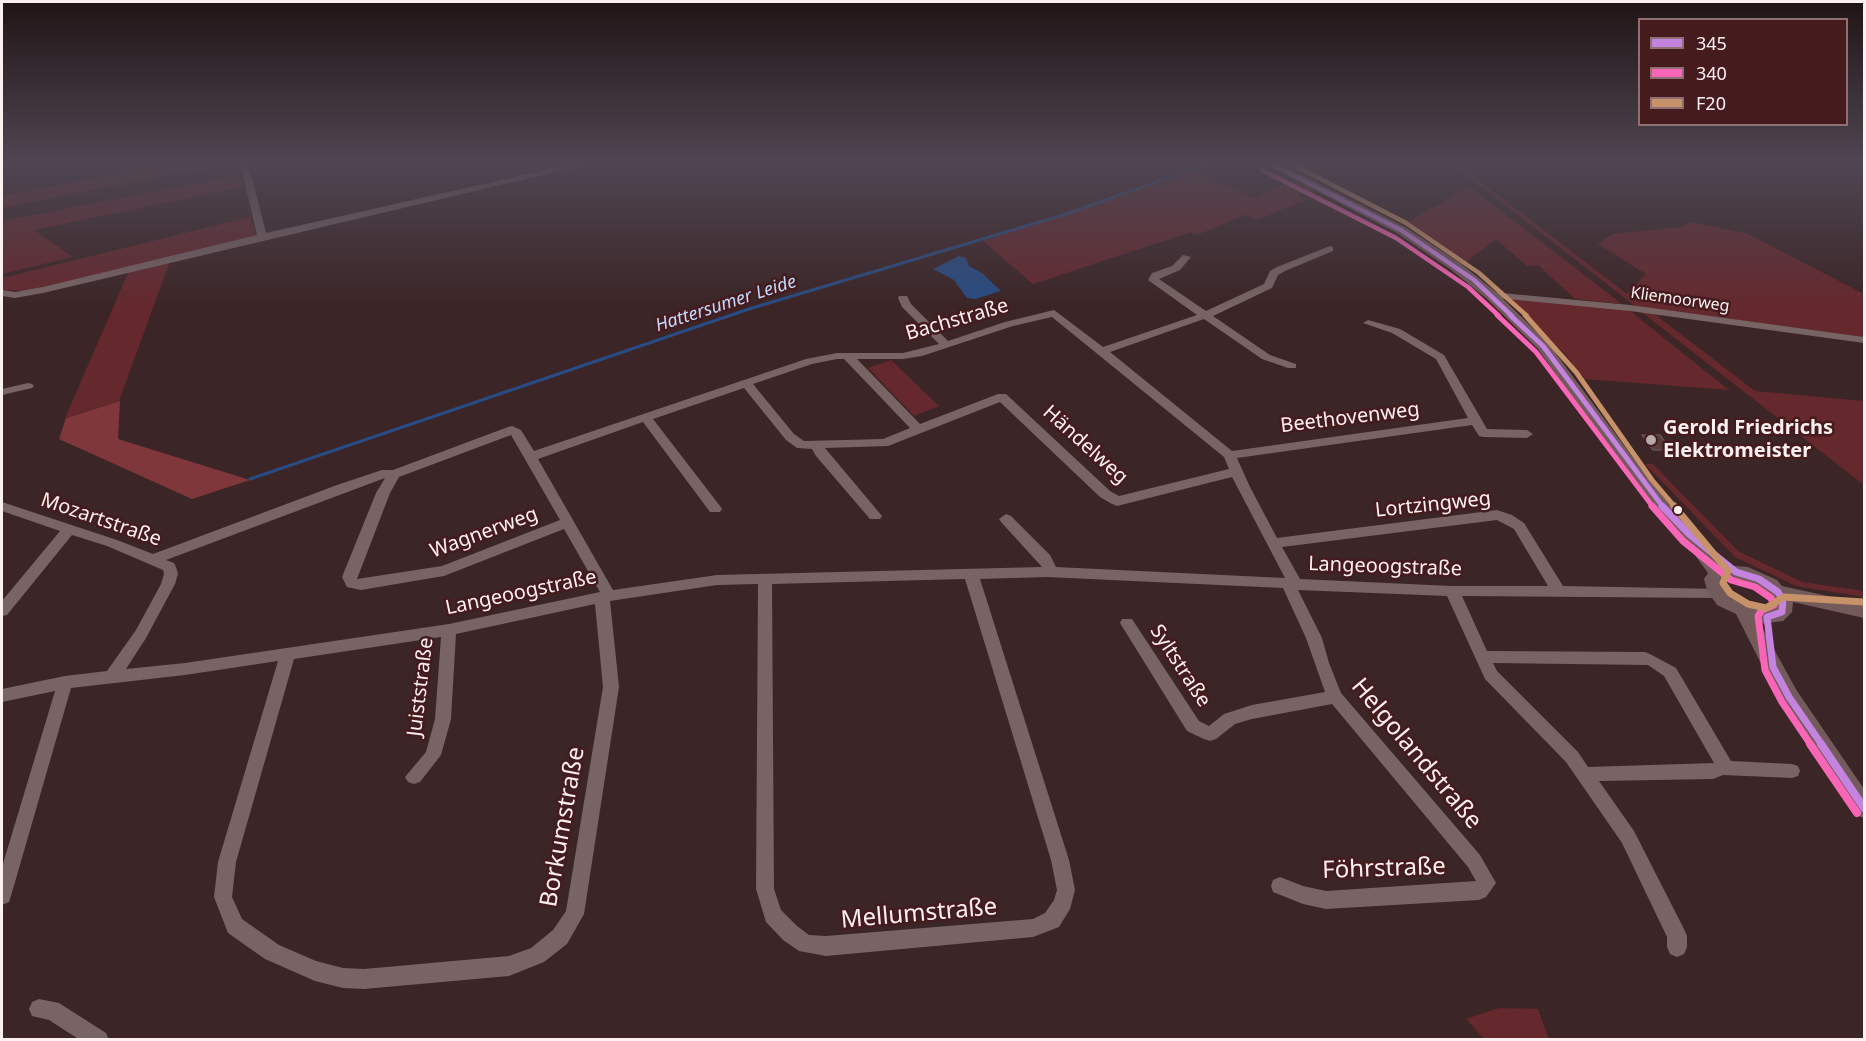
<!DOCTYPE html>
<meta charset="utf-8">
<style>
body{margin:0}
#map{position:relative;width:1866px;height:1041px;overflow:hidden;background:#3b2526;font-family:"Noto Sans",sans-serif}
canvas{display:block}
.frame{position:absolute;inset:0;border:3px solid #fdf0f0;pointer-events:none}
.legend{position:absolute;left:1638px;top:18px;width:210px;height:108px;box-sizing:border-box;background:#451b1e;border:2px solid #8f7072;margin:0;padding:8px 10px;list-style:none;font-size:18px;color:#fdf0f0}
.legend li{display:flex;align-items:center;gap:12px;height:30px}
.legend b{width:30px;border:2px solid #8f7072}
</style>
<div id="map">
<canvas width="1866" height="1041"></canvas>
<div class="frame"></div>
<ul class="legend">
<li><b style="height:8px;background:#c483df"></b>345</li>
<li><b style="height:8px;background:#fa66b7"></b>340</li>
<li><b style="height:8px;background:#c7916a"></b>F20</li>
</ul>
</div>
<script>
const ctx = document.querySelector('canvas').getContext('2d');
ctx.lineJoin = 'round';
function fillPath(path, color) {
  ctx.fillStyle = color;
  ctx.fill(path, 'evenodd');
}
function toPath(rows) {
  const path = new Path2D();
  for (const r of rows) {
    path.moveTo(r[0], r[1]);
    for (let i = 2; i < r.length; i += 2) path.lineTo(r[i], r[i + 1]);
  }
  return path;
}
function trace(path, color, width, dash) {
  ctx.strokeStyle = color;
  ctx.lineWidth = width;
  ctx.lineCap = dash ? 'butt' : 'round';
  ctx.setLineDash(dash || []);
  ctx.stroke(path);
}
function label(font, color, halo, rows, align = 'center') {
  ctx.font = font + ' "Noto Sans",sans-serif';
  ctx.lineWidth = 5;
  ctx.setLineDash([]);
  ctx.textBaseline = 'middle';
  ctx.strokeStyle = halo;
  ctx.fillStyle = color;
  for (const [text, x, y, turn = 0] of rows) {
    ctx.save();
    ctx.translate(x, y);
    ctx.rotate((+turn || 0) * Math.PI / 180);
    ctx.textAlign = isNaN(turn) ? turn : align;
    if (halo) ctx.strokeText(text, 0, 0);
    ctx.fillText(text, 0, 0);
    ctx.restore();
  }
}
fillPath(toPath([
 [176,162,236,162,2,208,2,196],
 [1281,162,1288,162,1409,221,1470,187,1622,304,1575,299,1538,265,1527,266,1496,239,1465,263,1404,224],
 [1450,162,1455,162,1627,294,1646,274,1598,244,1612,234,1681,227,1691,222,1748,234,1864,294,1864,337,1635,306],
 [1199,171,1253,198,1294,180,1315,189,1298,196,1306,200,1257,220,1245,215,1197,235,1191,232,1033,284,983,241],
 [240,175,242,187,34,230,73,257,2,274,2,221],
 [250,217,256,235,55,286,31,291,2,290,2,278],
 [170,261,119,401,65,418,129,271],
 [1508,298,1629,310,1729,390,1585,379,1566,355],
 [1640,311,1652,312,1755,391,1864,401,1864,485],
 [891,360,939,406,914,416,868,368],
 [1645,464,1653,464,1738,551,1802,582,1864,591,1864,597,1796,586,1735,557],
 [1499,1008,1538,1009,1549,1039,1484,1039,1466,1019]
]), '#65282d');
fillPath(toPath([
 [120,401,118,439,250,480,192,499,59,439,66,418]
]), '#80373c');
fillPath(toPath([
 [959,256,966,258,969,266,982,273,1001,291,975,299,967,298,954,280,933,269]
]), '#284c83');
trace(toPath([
 [250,479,749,309,1066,214,1214,162]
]), '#284c83', 3);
const building = toPath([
 [1642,435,1660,435,1671,450,1653,450,1642,435]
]);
fillPath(building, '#563f3b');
trace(building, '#645250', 1.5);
fillPath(toPath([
 [240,162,248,162,266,233,581,162,598,162,43,293,15,298,2,296,2,290,15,292,43,287,257,235,240,162],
 [1330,246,1333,247,1333,251,1285,271,1278,275,1272,288,1213,316,1270,355,1296,364,1296,368,1288,368,1262,359,1204,319,1110,352,1232,451,1468,418,1436,359,1392,333,1363,323,1368,320,1400,329,1444,355,1487,429,1527,430,1533,434,1527,438,1483,437,1479,436,1472,425,1237,458,1249,485,1277,538,1497,510,1512,515,1524,523,1563,586,1722,589,1724,593,1722,597,1717,598,1462,596,1487,651,1645,652,1650,654,1676,668,1731,761,1792,764,1798,766,1800,771,1798,776,1792,778,1723,775,1713,779,1599,781,1634,831,1684,929,1687,936,1687,947,1684,954,1677,957,1670,954,1667,947,1667,937,1622,843,1566,762,1485,679,1447,596,1298,590,1322,638,1329,663,1341,693,1480,855,1496,883,1486,897,1479,900,1326,909,1303,904,1273,892,1271,886,1273,880,1280,877,1303,886,1326,891,1476,881,1468,867,1332,704,1252,719,1235,724,1216,739,1210,741,1204,739,1187,731,1120,623,1122,619,1132,619,1199,721,1209,726,1224,714,1252,705,1325,692,1306,638,1283,588,1047,577,980,579,1069,860,1075,890,1070,909,1059,927,1033,937,826,956,799,951,783,940,766,922,756,889,758,584,717,585,610,601,619,687,584,914,567,944,544,962,509,976,364,989,343,988,315,981,265,959,228,933,214,897,218,862,278,661,185,675,71,688,11,896,9,902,2,905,2,867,55,691,2,702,2,689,65,676,107,671,136,630,161,584,164,574,163,570,107,546,72,535,7,615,2,616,2,601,60,531,2,511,2,502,117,540,153,554,337,485,382,470,393,470,508,427,512,426,521,430,534,451,806,359,837,353,903,353,939,344,902,307,898,298,899,296,907,296,911,304,948,341,1005,322,1054,310,1103,347,1197,315,1148,280,1152,273,1172,266,1183,255,1191,257,1180,270,1159,279,1206,311,1264,284,1270,271,1277,267,1330,246],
 [1052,317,1224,457,1229,469,1119,496,1110,491,1006,394,998,394,920,424,857,359,903,359,922,356,1013,326,1052,317],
 [837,359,844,359,910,428,883,439,804,441,794,434,753,384,812,364,837,359],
 [744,388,786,440,797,448,812,449,816,456,870,519,880,519,882,516,825,448,888,446,1000,402,1100,497,1112,504,1117,506,1232,477,1285,578,1056,567,1050,555,1011,516,1006,514,999,519,1001,522,1042,567,717,575,613,590,538,459,643,422,710,512,720,512,722,509,720,506,653,419,744,388],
 [511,435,560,520,442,566,357,579,390,493,399,477,511,435],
 [385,478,376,493,342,577,347,587,361,590,444,576,564,529,600,592,449,624,185,663,126,669,146,638,175,584,178,574,176,567,174,563,166,560,385,478],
 [1497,520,1514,529,1548,586,1452,586,1300,579,1282,547,1497,520],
 [965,579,1051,860,1057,890,1054,900,1045,913,1033,919,826,936,809,935,797,926,781,910,774,889,772,584,965,579],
 [595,604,603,687,566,911,553,930,531,948,509,956,364,969,343,968,316,961,279,945,242,919,232,897,236,862,294,659,441,637,435,719,426,752,405,777,408,782,414,784,420,782,441,755,451,719,456,634,595,604],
 [1493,663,1648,665,1664,676,1714,763,1588,767,1578,752,1497,671,1493,663],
 [1491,292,1630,305,1864,337,1864,343,1630,311,1487,297,1487,293,1491,292],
 [28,383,32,384,34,386,32,388,2,395,2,389,28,383],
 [39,999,59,1003,106,1033,109,1040,80,1040,49,1020,32,1016,29,1009,32,1002,39,999]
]), '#786464');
fillPath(toPath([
 [1261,162,1276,162,1405,227,1460,263,1496,292,1548,343,1651,482,1695,529,1723,565,1748,567,1777,580,1782,586,1864,604,1864,618,1793,602,1792,612,1783,621,1760,624,1797,691,1864,789,1864,818,1856,815,1781,703,1736,614,1717,605,1707,590,1704,579,1708,573,1683,539,1639,490,1538,349,1486,298,1450,269,1397,233,1261,162],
 [1730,578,1744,580,1763,590,1773,602,1772,608,1759,608,1731,595,1724,584,1730,578]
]), '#735b5c');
trace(toPath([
 [1267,162,1401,230,1474,280,1512,316]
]), '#c483df', 4.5);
trace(toPath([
 [1510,315,1543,346,1663,507]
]), '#c483df', 5);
trace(toPath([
 [1662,506,1689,534,1736,572,1759,579,1778,592,1783,600,1782,612,1767,617,1773,667,1789,697,1822,745]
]), '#c483df', 7);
trace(toPath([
 [1821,744,1864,808]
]), '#c483df', 8);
trace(toPath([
 [1262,170,1396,238,1468,287,1499,316]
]), '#fa66b7', 4.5);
trace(toPath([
 [1497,315,1536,352,1653,507]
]), '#fa66b7', 5);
trace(toPath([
 [1652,506,1683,541,1731,580,1755,587,1771,598,1774,605,1762,610,1758,616,1765,670,1782,702,1811,745]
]), '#fa66b7', 7);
trace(toPath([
 [1810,744,1857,813]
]), '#fa66b7', 8);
trace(toPath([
 [1288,162,1406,223,1479,273,1527,316]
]), '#c7916a', 4.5);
trace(toPath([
 [1525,315,1576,372,1652,480,1675,507]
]), '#c7916a', 5);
trace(toPath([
 [1674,506,1728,571,1723,583,1730,593,1748,604,1766,608,1784,597,1864,602]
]), '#c7916a', 7);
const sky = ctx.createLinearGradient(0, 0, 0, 308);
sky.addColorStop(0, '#201415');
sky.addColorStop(0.53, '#4f4652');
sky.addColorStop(1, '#4f465200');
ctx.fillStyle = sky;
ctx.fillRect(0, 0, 1866, 308);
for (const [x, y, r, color] of [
 [1651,440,6,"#b9a9a9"],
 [1678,510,5,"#fdf0f0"]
]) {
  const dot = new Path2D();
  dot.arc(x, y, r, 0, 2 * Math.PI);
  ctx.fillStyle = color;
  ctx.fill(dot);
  trace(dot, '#451b1e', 2);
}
label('16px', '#fdf0f0', '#451b1e', [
 ["Kliemoorweg",1680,300,8]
]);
label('italic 18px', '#c1d9fd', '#451b1e', [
 ["Hattersumer Leide",726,304,-18]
]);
label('20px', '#fdf0f0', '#451b1e', [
 ["Bachstraße",957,320,-16],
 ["Beethovenweg",1350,418,-7],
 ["Händelweg",1085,445,42],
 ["Lortzingweg",1433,505,-6],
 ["Mozartstraße",101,520,19],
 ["Wagnerweg",484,533,-20],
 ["Langeoogstraße",1385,567,2],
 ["Langeoogstraße",521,593,-12],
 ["Syltstraße",1180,666,57],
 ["Juiststraße",421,687,-83]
]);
label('bold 20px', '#fdf0f0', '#451b1e', [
 ["Gerold Friedrichs",1663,428],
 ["Elektromeister",1663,451]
], 'left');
label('24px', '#fdf0f0', '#451b1e', [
 ["Helgolandstraße",1416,754,50],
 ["Borkumstraße",563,827,-80],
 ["Föhrstraße",1384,869,-2],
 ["Mellumstraße",919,914,-5]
]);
</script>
